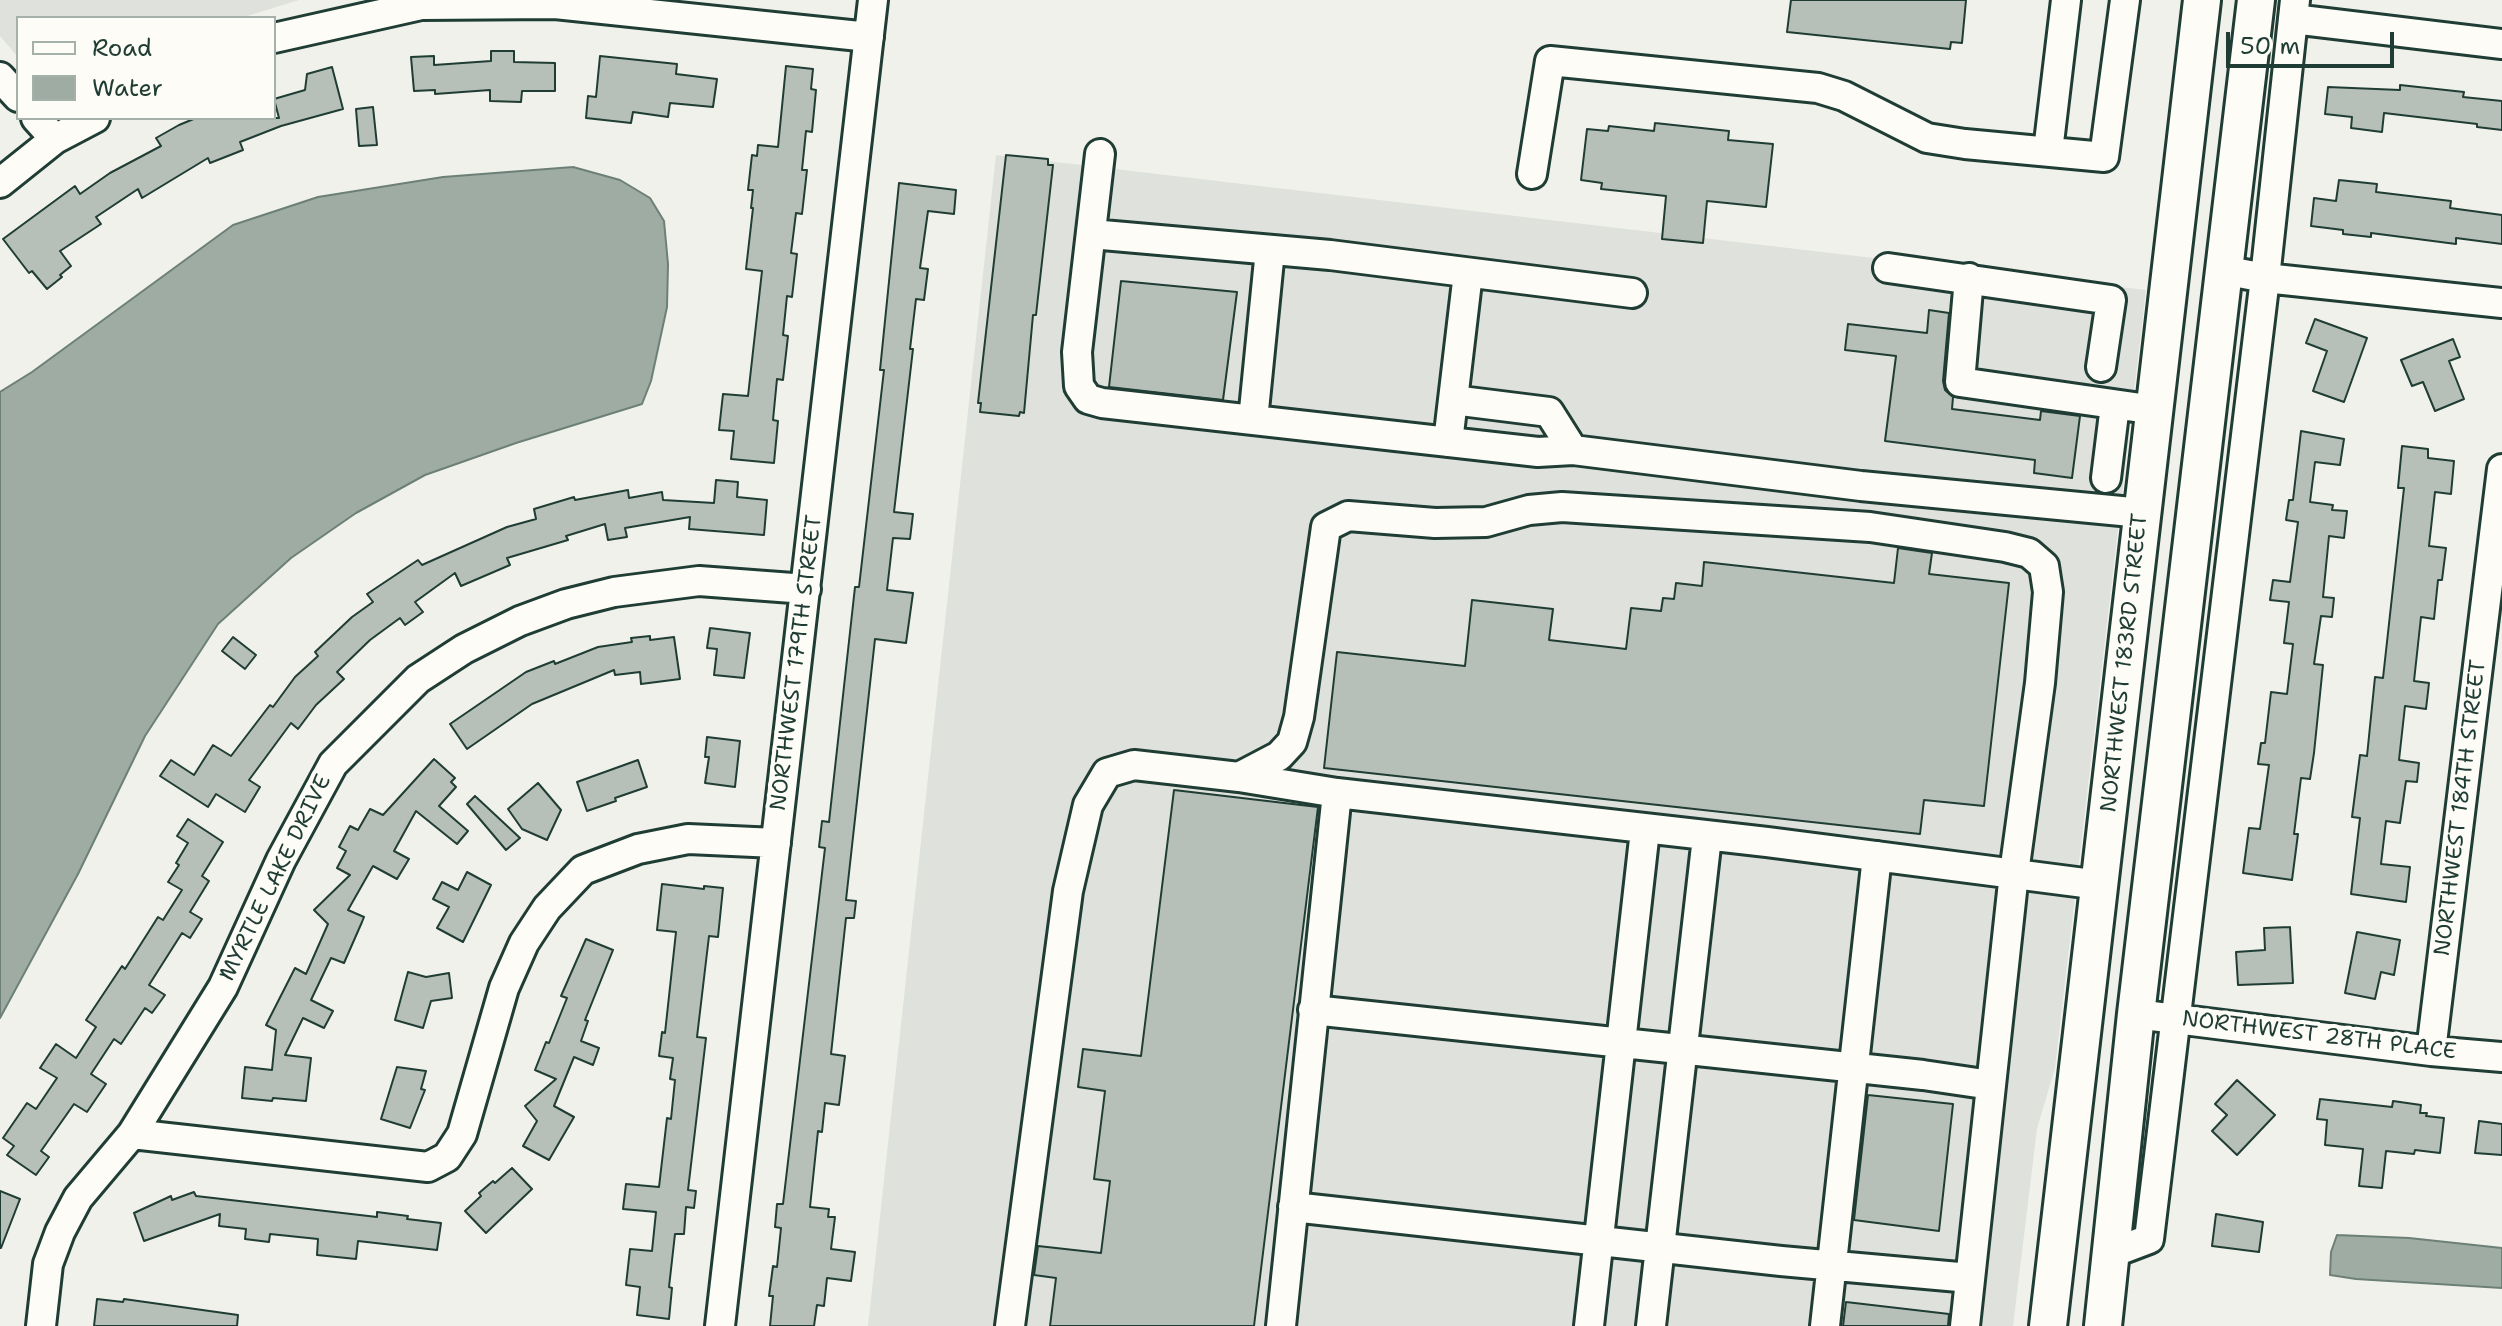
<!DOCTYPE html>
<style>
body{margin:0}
#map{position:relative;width:2502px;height:1326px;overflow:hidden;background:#f0f1eb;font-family:"Shantell Sans",sans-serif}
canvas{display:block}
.legend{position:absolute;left:16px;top:16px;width:260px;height:104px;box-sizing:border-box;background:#fdfcf7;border:2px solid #a4b0a9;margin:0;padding:10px 14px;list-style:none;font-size:24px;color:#1f3d34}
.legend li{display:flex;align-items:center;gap:16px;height:40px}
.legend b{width:40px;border:2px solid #a4b0a9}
.scale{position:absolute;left:2226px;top:32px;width:168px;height:36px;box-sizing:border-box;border:4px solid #1f3d34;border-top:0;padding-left:10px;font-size:24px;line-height:28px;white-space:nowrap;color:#1f3d34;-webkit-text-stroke:6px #fdfcf7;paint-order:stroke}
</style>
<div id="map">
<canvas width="2502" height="1326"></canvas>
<ul class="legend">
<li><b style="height:10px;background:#fdfcf7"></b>Road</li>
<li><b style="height:22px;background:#9faca4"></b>Water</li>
</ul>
<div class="scale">50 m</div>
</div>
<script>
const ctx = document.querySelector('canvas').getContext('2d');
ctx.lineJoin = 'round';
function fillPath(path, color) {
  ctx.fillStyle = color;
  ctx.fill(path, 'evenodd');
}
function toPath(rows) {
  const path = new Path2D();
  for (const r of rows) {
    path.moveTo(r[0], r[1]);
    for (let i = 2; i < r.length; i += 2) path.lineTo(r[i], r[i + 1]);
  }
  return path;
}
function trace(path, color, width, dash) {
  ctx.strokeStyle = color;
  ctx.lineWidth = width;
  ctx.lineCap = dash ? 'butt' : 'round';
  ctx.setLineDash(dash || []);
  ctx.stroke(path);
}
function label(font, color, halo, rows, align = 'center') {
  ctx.font = font + ' "Shantell Sans",sans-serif';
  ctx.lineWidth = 8;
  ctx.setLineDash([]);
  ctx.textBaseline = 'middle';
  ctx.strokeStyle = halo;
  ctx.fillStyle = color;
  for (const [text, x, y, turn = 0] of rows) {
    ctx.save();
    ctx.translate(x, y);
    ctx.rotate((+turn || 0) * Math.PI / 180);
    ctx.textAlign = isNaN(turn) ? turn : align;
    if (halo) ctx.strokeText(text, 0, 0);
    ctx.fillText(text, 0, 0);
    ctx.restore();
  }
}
fillPath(toPath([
 [0,0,299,0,241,18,18,18,18,57,0,36],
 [996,155,2146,290,2055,1068,2037,1129,2013,1326,868,1326]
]), '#dfe2dc');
const water = toPath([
 [573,167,620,180,650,198,664,221,668,264,667,307,651,381,642,404,516,443,425,475,356,513,291,558,218,624,145,736,78,874,0,1018,0,392,32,372,233,225,318,197,443,177,573,167],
 [2337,1235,2409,1238,2502,1248,2502,1288,2356,1279,2330,1275,2331,1252,2337,1235]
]);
fillPath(water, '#9faca4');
trace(water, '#6c8077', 2);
const building = toPath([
 [1791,0,1966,0,1962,43,1951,42,1950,49,1787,32,1791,0],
 [491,51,514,51,514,62,555,63,555,91,522,91,521,102,490,101,490,90,435,94,435,90,414,91,411,57,434,56,434,65,491,61,491,51],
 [600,56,677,64,676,74,717,79,713,107,670,103,668,117,633,112,631,123,586,118,588,96,596,97,600,56],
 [786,66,813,69,811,89,816,90,812,132,806,131,802,170,807,170,802,214,796,213,791,253,797,254,792,297,787,296,783,335,788,336,783,380,777,379,773,420,778,421,774,463,731,459,734,431,719,430,723,394,748,396,762,271,746,269,753,208,751,208,753,190,748,190,752,155,757,156,758,145,778,147,786,66],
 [332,67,343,109,281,126,240,142,243,150,210,163,208,158,142,198,138,189,96,217,101,224,60,251,71,266,60,275,62,277,47,289,32,271,29,273,3,239,75,186,80,194,110,173,161,146,156,138,179,125,196,118,279,118,274,99,305,90,307,74,332,67],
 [2400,85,2464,92,2463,97,2502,101,2502,130,2477,127,2477,124,2384,113,2382,132,2351,128,2352,117,2325,114,2328,87,2400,90,2400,85],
 [373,107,377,145,359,146,356,109,373,107],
 [1655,123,1729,131,1728,140,1773,144,1766,207,1707,201,1703,243,1662,239,1666,196,1601,189,1602,183,1581,180,1587,129,1608,131,1609,126,1654,131,1655,123],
 [1006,155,1048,159,1048,165,1053,165,1038,297,1036,315,1033,315,1024,413,1020,412,1019,416,980,412,981,403,978,403,1006,155],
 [2339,180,2377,184,2376,192,2451,201,2450,208,2502,215,2502,244,2456,238,2456,244,2371,233,2371,237,2343,234,2343,230,2311,226,2314,198,2336,201,2339,180],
 [899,183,956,190,954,214,928,211,920,268,928,269,924,300,916,299,910,349,913,349,894,512,913,514,910,539,893,538,887,590,913,593,906,643,875,639,846,900,856,901,854,918,846,918,831,1054,845,1056,839,1105,825,1103,822,1132,818,1131,810,1207,829,1209,828,1217,835,1217,831,1249,855,1252,851,1281,827,1278,824,1306,817,1305,814,1326,770,1326,773,1296,769,1296,773,1266,777,1267,781,1228,775,1227,777,1204,783,1204,825,848,819,847,822,821,829,822,855,587,859,587,884,370,880,370,899,183],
 [1121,281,1237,292,1223,400,1109,387,1121,281],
 [1929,310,1949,313,1943,381,1945,390,1953,397,1952,409,2040,420,2041,411,2080,416,2072,478,2034,473,2035,460,1885,441,1896,356,1845,350,1848,324,1927,333,1929,310],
 [2315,319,2367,338,2344,402,2313,391,2327,351,2306,343,2315,319],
 [2453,339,2460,357,2449,361,2464,399,2435,411,2423,382,2412,386,2401,360,2453,339],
 [2301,431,2344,439,2340,465,2315,462,2310,502,2333,505,2332,510,2347,511,2344,538,2329,536,2323,597,2334,598,2332,617,2321,616,2314,664,2323,665,2314,753,2310,779,2301,778,2294,834,2298,834,2292,880,2243,873,2249,828,2260,829,2269,765,2258,764,2261,743,2265,743,2271,692,2287,694,2293,644,2284,643,2289,602,2270,600,2273,580,2290,582,2298,522,2286,520,2289,500,2293,500,2301,431],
 [2402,446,2428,449,2428,458,2454,461,2451,494,2435,492,2429,546,2446,548,2442,580,2438,580,2434,619,2421,617,2414,681,2429,683,2426,709,2405,706,2399,760,2419,763,2417,782,2406,781,2400,823,2386,821,2381,864,2410,867,2406,902,2351,894,2360,818,2352,817,2360,755,2367,756,2375,677,2383,678,2404,488,2398,488,2402,446],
 [716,480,738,482,737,497,767,500,764,535,689,529,690,517,625,528,627,537,608,540,605,524,566,536,568,540,507,558,510,565,461,586,455,573,415,602,423,612,405,625,400,618,370,640,337,672,344,679,316,705,298,729,291,723,249,780,260,787,245,812,216,794,208,807,160,776,171,760,194,775,213,745,231,756,270,705,273,707,295,677,318,656,315,652,352,617,373,602,367,594,418,560,422,565,507,527,536,519,534,509,574,497,575,500,628,490,629,498,662,492,663,500,714,503,716,480],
 [1898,548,1932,553,1929,574,2009,583,1984,806,1924,800,1920,834,1324,768,1337,652,1465,666,1472,600,1553,609,1549,640,1626,649,1631,608,1661,611,1663,598,1674,599,1676,583,1702,586,1704,562,1894,583,1898,548],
 [710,628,750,633,744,678,714,675,717,649,707,648,710,628],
 [650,636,650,640,674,637,680,679,641,684,640,672,615,675,614,670,532,704,467,749,450,724,526,672,554,661,555,664,598,647,632,642,631,638,650,636],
 [233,637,256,655,245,669,222,651,233,637],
 [707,737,740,741,735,787,705,783,709,757,705,757,707,737],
 [434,759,455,778,451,782,456,787,439,806,468,831,457,844,416,811,394,851,409,859,397,879,373,866,348,910,364,917,362,922,344,963,331,958,311,1000,333,1011,324,1028,303,1018,285,1055,311,1058,306,1101,273,1098,272,1101,242,1098,245,1067,272,1070,276,1030,266,1025,295,968,306,974,328,924,314,910,350,875,337,868,346,851,339,847,350,826,358,830,370,809,383,815,434,759],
 [638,760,647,787,615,798,616,801,587,811,577,782,638,760],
 [538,783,561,810,547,840,522,829,508,809,538,783],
 [1174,790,1318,807,1254,1326,1050,1326,1056,1278,1034,1275,1038,1246,1101,1253,1110,1181,1094,1179,1105,1091,1078,1087,1083,1049,1141,1056,1174,790],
 [475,796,520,838,506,850,467,804,475,796],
 [188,819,223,842,202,876,209,881,190,912,202,919,190,938,182,933,149,985,165,995,152,1013,145,1008,121,1044,114,1039,91,1074,106,1084,87,1112,74,1104,41,1151,49,1157,36,1175,7,1155,14,1146,3,1138,27,1103,36,1109,57,1078,40,1068,56,1044,76,1058,96,1027,86,1020,122,966,125,969,158,917,163,920,182,890,168,882,179,865,176,863,188,843,177,836,188,819],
 [467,872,491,885,463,942,437,928,449,907,433,899,442,882,458,890,467,872],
 [662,884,704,889,704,886,723,888,718,937,709,936,697,1037,706,1038,688,1190,696,1191,694,1208,686,1207,684,1234,675,1234,669,1287,672,1288,669,1319,637,1315,640,1287,626,1285,630,1249,652,1251,656,1212,623,1209,626,1184,659,1187,667,1118,671,1119,675,1080,670,1079,673,1058,659,1056,662,1032,665,1033,676,932,657,930,662,884],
 [2290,927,2293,983,2238,985,2236,952,2265,950,2264,928,2290,927],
 [2357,932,2400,940,2394,975,2381,972,2375,999,2345,993,2357,932],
 [586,939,613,950,585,1020,588,1021,581,1041,599,1048,593,1065,574,1057,554,1106,574,1117,549,1160,523,1146,537,1121,525,1106,556,1079,535,1070,546,1042,549,1043,567,998,561,996,586,939],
 [408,972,426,977,449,973,452,998,431,1001,423,1028,395,1020,408,972],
 [397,1067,426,1071,421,1089,425,1090,410,1128,381,1119,397,1067],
 [2237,1080,2275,1115,2237,1155,2212,1131,2227,1115,2215,1104,2237,1080],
 [1868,1095,1953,1104,1939,1231,1854,1220,1868,1095],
 [2320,1099,2392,1107,2393,1101,2421,1105,2420,1113,2427,1113,2426,1116,2444,1118,2440,1153,2415,1150,2414,1154,2386,1151,2382,1188,2359,1186,2363,1149,2325,1145,2327,1120,2317,1119,2320,1099],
 [2479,1121,2502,1124,2502,1155,2475,1153,2479,1121],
 [512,1168,532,1189,486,1233,465,1211,481,1196,479,1193,493,1181,495,1183,512,1168],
 [0,1191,20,1199,1,1248,0,1248,0,1191],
 [194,1192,196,1196,377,1217,377,1212,408,1216,407,1219,441,1223,437,1250,358,1241,356,1259,317,1255,318,1239,270,1234,269,1242,245,1239,246,1229,219,1226,220,1214,144,1241,134,1213,171,1196,172,1200,194,1192],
 [2216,1214,2263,1222,2259,1252,2212,1246,2216,1214],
 [97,1299,123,1302,124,1299,238,1315,237,1326,94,1326,97,1299],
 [1846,1302,1949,1314,1948,1326,1843,1326,1846,1302]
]);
fillPath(building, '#b6bfb8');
trace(building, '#1f3d34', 2);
const minor = toPath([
 [2293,19,2502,44],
 [274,38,421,5,555,4,869,37],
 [0,77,18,97],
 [36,118,55,139],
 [2048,151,2066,0],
 [1100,154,1077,352,1079,386,1088,399,1102,403,1538,452,1573,450,1861,486,2142,513],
 [1532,174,1550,61,1818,88,1844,96,1927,138,1965,144,2104,157,2125,0],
 [0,183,55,139,95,118],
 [1091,234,1330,255,1632,293],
 [1888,268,2111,300,2101,367],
 [2223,270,2265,278,2502,303],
 [1969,278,1960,382,2155,410],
 [1453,400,1549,412,1573,450],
 [1253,420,1270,250],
 [1448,442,1468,273],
 [2106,478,2115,405],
 [1239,777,1337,793,1767,842,2100,885],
 [1313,1010,1923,1075,1991,1085],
 [2136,1014,2431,1051,2502,1057],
 [2431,1051,2502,469],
 [132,1134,428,1167,447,1157,462,1134,504,988,524,943,547,908,583,870,638,849,688,839,776,843],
 [1293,1207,1781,1261,1970,1278],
 [2112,1253,2149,1239,2265,278,2295,0],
 [41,1326,48,1264,60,1232,78,1198,132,1134,223,987,281,860,333,764,418,679,464,649,520,621,566,604,614,592,699,581,806,589],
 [720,1326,873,0],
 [1010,1326,1068,891,1088,805,1107,773,1134,765,1239,777,1279,756,1292,742,1299,717,1326,527,1348,516,1435,523,1486,522,1529,510,1562,507,1870,527,2005,547,2029,553,2044,566,2048,592,2040,683,2014,873,1965,1326],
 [1281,1326,1337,793],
 [1589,1326,1645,830],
 [1651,1326,1707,837],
 [1825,1326,1877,856]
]);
const major = toPath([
 [2048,1326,2202,0],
 [2103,1326,2136,1014,2256,0]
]);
trace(minor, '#1f3d34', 34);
trace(major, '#1f3d34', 42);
trace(minor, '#fdfcf7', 28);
trace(major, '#fdfcf7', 36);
label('22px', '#1f3d34', '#fdfcf7', [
 ["NORTHWEST 179TH STREET",797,663,-83],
 ["NORTHWEST 183RD STREET",2125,663,-84],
 ["NORTHWEST 184TH STREET",2461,808,-83],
 ["MYRTLE LAKE DRIVE",276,878,-64],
 ["NORTHWEST 28TH PLACE",2319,1036,7]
]);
</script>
